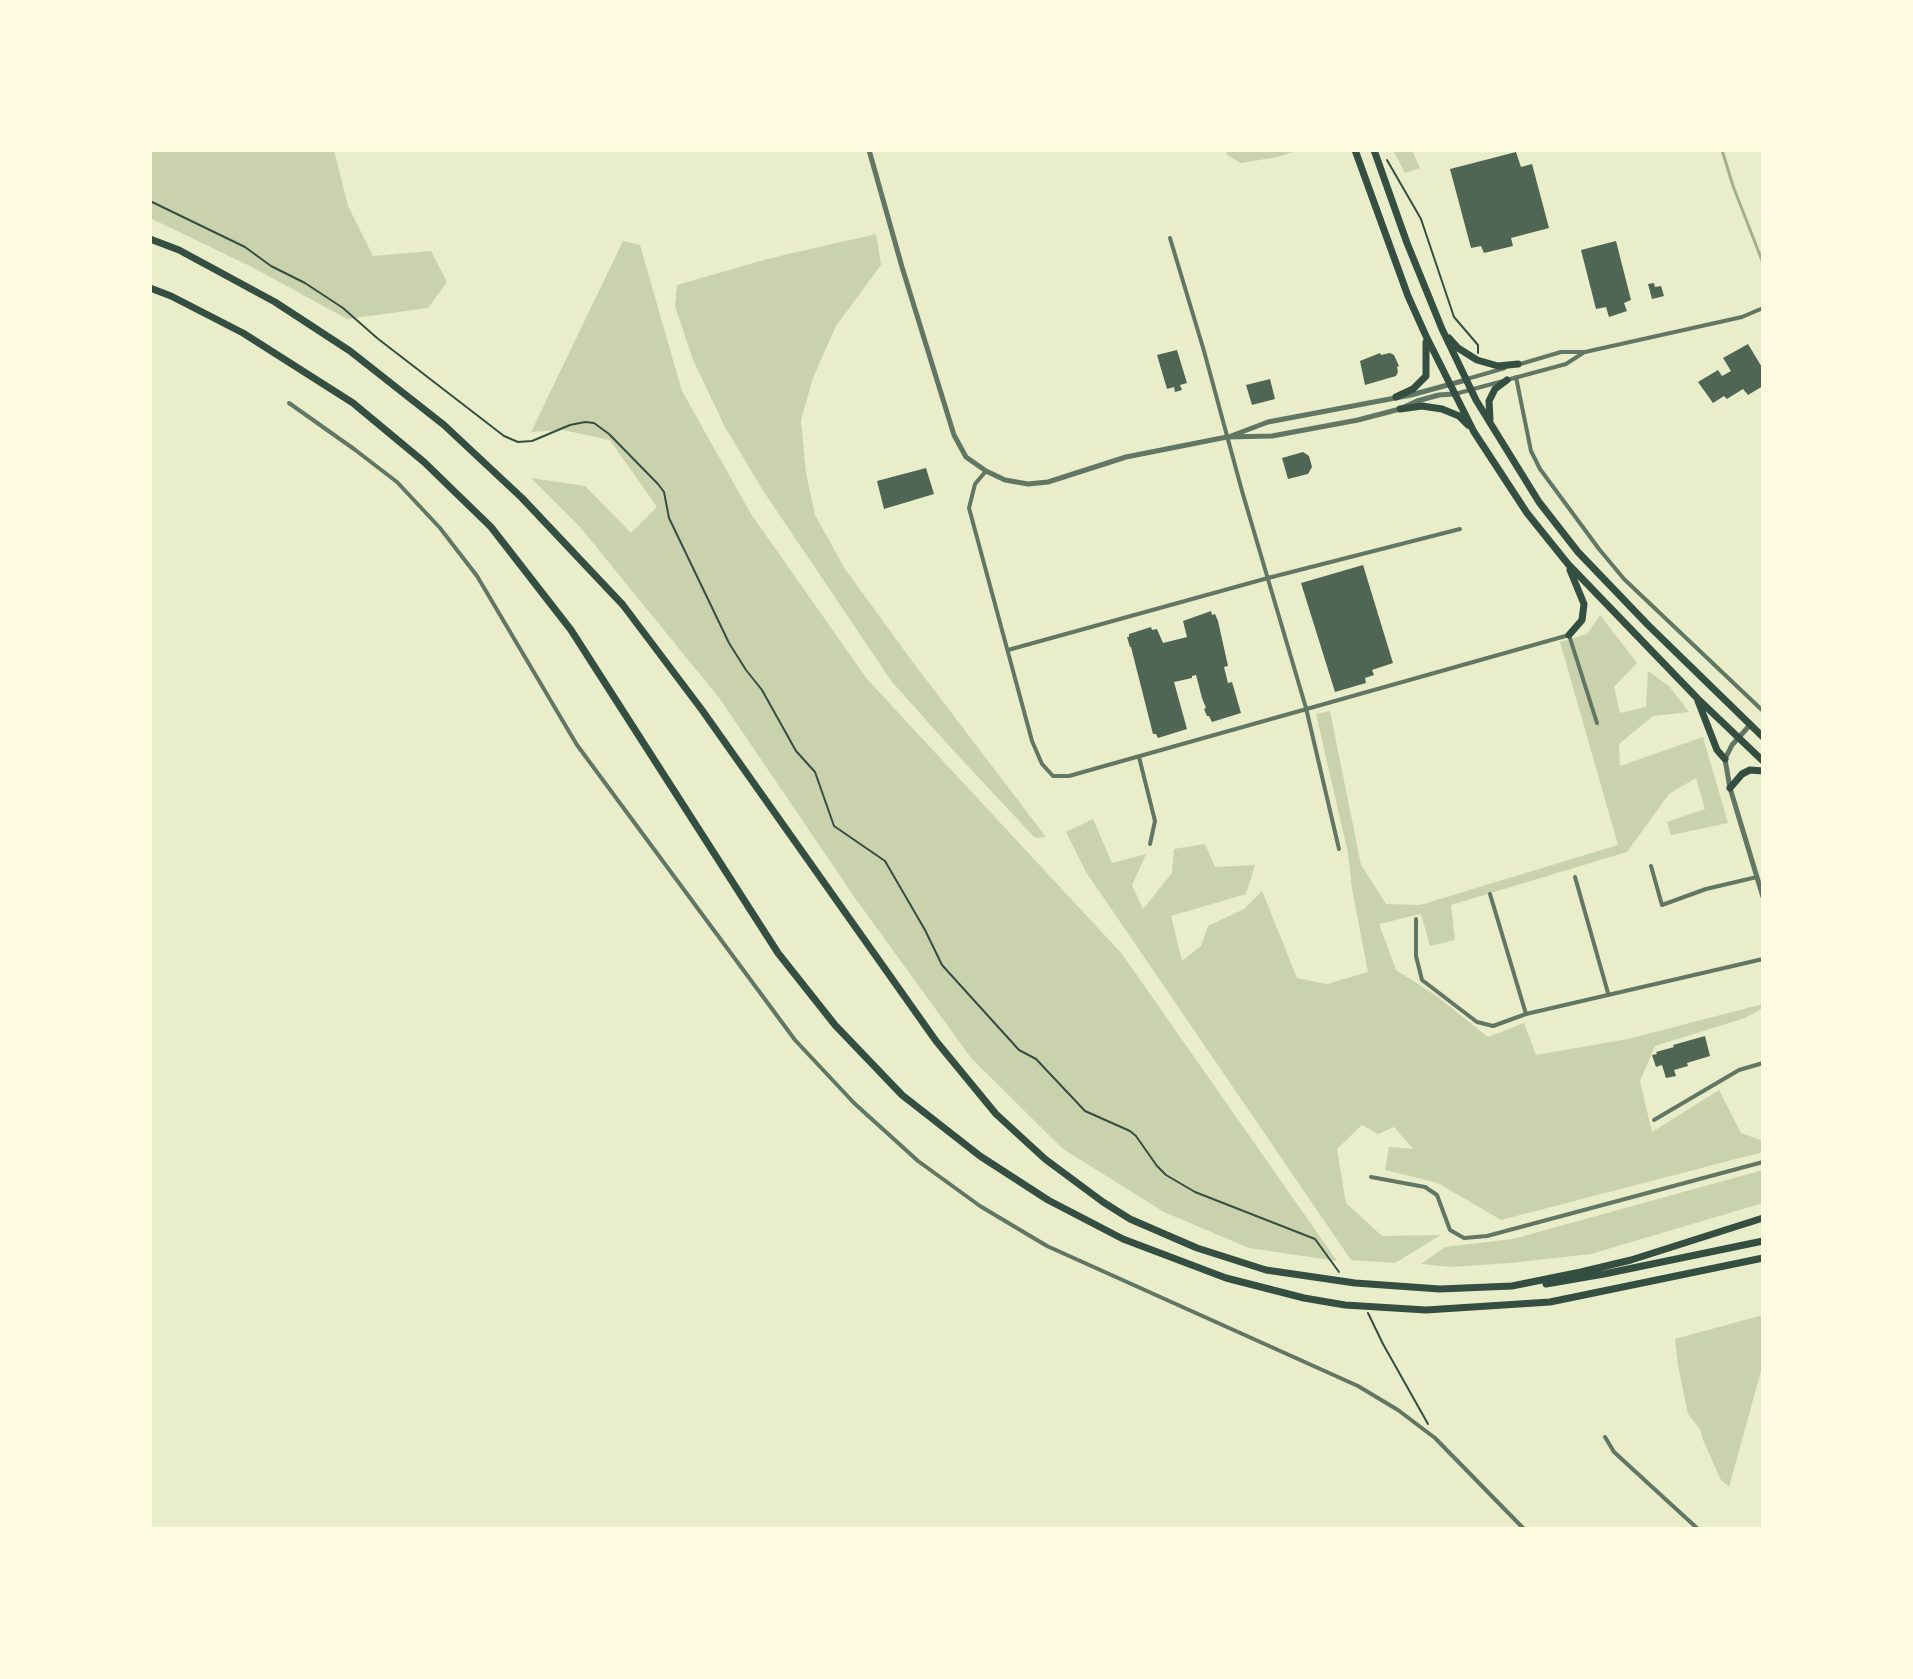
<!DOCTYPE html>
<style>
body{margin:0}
#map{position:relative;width:1913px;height:1679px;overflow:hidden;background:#e9edc9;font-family:"Fira Sans Condensed",sans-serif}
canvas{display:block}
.frame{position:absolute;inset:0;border:152px solid #fefae0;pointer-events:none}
</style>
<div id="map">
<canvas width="1913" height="1679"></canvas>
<div class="frame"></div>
</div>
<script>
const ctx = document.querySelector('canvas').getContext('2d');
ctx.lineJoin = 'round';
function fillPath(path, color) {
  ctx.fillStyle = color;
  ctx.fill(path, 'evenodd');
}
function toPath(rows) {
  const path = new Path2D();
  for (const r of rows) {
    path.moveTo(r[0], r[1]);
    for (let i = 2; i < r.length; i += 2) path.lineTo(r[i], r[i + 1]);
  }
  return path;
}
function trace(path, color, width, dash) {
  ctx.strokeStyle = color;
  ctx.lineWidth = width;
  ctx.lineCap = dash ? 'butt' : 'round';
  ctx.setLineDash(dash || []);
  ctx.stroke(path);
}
fillPath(toPath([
 [150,150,334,150,348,206,373,256,431,251,447,282,428,308,347,319,254,268,150,218],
 [1226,150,1299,150,1278,157,1241,163,1227,155],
 [1393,150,1412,150,1420,168,1405,173],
 [876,234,881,265,836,326,813,378,801,420,806,473,815,515,845,569,912,661,1046,837,1035,838,951,748,892,682,762,489,725,427,693,360,675,306,677,285,767,259],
 [623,241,640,245,682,391,751,514,867,679,1122,954,1337,1261,1249,1248,1164,1212,1063,1149,971,1058,855,898,720,699,580,527,531,478,585,486,631,533,657,507,610,440,563,430,531,432],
 [1600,615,1637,663,1614,687,1620,713,1646,707,1648,671,1669,686,1689,712,1653,716,1619,744,1620,766,1703,737,1728,823,1671,835,1667,822,1705,809,1696,778,1669,794,1627,852,1451,905,1455,940,1430,946,1421,914,1379,924,1396,970,1435,995,1488,1037,1524,1023,1536,1055,1628,1039,1763,1004,1763,1008,1745,1018,1655,1046,1640,1081,1652,1132,1719,1090,1741,1133,1763,1141,1763,1152,1501,1220,1438,1183,1385,1170,1389,1147,1413,1149,1394,1127,1378,1134,1362,1125,1337,1149,1346,1203,1382,1236,1441,1235,1395,1263,1351,1260,1086,872,1066,832,1093,819,1112,863,1146,854,1132,885,1143,909,1172,873,1174,849,1205,844,1215,867,1255,865,1246,894,1171,916,1182,961,1201,946,1208,926,1244,909,1262,891,1297,978,1327,984,1368,972,1352,889,1348,853,1316,714,1330,711,1361,865,1386,904,1420,905,1618,845,1560,642,1587,634],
 [1763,1170,1763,1203,1591,1254,1510,1263,1451,1267,1421,1264,1445,1247,1513,1239],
 [1763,1315,1763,1364,1729,1487,1721,1480,1703,1440,1700,1429,1688,1414,1678,1366,1675,1339]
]), '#cad2ad');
trace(toPath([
 [1722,150,1733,186,1763,263]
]), '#a3b18a', 3);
fillPath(toPath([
 [1516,152,1521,167,1532,164,1549,228,1511,238,1513,246,1484,253,1481,246,1471,248,1450,169],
 [1616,241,1631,300,1624,303,1627,311,1609,317,1606,307,1596,309,1581,250],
 [1654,283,1655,287,1661,286,1664,296,1652,299,1648,284],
 [1748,344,1763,369,1763,386,1748,395,1743,389,1727,399,1724,396,1713,403,1698,382,1718,370,1722,376,1731,371,1723,358],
 [1177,350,1187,383,1180,385,1182,390,1175,392,1174,387,1167,389,1157,355],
 [1380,353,1381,355,1390,353,1394,355,1399,366,1397,367,1398,372,1396,376,1365,385,1360,361],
 [1270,379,1275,399,1252,405,1246,385],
 [1303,452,1309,456,1312,467,1308,474,1288,479,1282,458],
 [926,468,934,494,884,509,877,481],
 [1363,565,1393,663,1372,670,1374,675,1365,678,1366,683,1335,692,1301,583],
 [1211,611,1212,615,1215,614,1218,621,1228,666,1224,667,1228,683,1232,682,1241,713,1212,722,1209,716,1207,716,1204,709,1206,708,1202,698,1196,675,1192,676,1192,678,1174,682,1187,729,1158,738,1156,734,1153,734,1131,647,1130,647,1127,637,1129,637,1129,634,1151,627,1152,630,1157,629,1163,643,1187,637,1183,621],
 [1705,1036,1710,1056,1687,1063,1688,1066,1674,1070,1676,1076,1666,1078,1662,1065,1656,1067,1652,1055,1657,1054,1656,1052,1674,1047,1673,1045]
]), '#4f6655');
trace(toPath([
 [1387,160,1421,219,1454,317,1478,345,1478,353],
 [150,201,245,247,271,266,305,283,343,308,377,338,504,436,518,442,532,441,570,425,585,422,594,423,609,434,658,484,664,492,669,518,729,643,746,670,762,690,796,751,815,772,834,826,885,861,925,930,942,965,1019,1050,1036,1059,1085,1111,1130,1131,1136,1136,1157,1166,1166,1175,1195,1192,1315,1239,1339,1272],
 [1368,1313,1383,1344,1428,1424]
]), '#344e41', 2);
trace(toPath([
 [1170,238,1204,351,1242,491,1306,708,1339,849],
 [1517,365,1561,352,1585,352,1742,317,1763,308],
 [1516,377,1531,451,1540,469,1599,549,1624,579,1763,711],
 [1467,379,1505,368],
 [1455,394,1566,364,1583,353],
 [289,403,354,449,397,482,440,528,477,576,577,745,795,1040,854,1103,918,1161,980,1206,1047,1246,1358,1386,1398,1410,1435,1438,1524,1529],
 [986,471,975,484,969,508,1032,741,1042,764,1053,776,1069,776,1569,635,1597,723],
 [1008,650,1268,578,1460,529],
 [1139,757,1155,821,1150,844],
 [1651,866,1662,905,1706,889,1757,877],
 [1575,877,1608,993],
 [1490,894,1526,1014],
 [1416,919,1416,956,1422,980,1477,1022,1493,1026,1526,1014,1763,959],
 [1654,1120,1739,1070,1763,1063],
 [1371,1177,1425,1187,1437,1195,1450,1230,1464,1238,1487,1236,1763,1162],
 [1605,1437,1614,1452,1698,1529]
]), '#617663', 4);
trace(toPath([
 [869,150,902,267,954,435,966,457,986,471,1005,480,1028,484,1048,482,1126,457,1227,437,1272,436,1358,420,1400,409,1417,401,1439,395,1454,394],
 [1231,436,1268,422,1411,395,1466,380],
 [1750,725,1732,745,1725,759,1730,788,1763,897]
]), '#617663', 5);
trace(toPath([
 [1355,150,1408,296,1426,336,1474,432,1527,513,1568,564,1698,699,1763,761],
 [1374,150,1407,243,1442,329,1476,400,1539,502,1578,552,1648,625,1763,737],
 [1449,338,1458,348,1477,360,1498,366,1518,364],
 [1396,397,1413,389,1426,376,1426,342],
 [1400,409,1422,406,1442,409,1459,416,1468,425],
 [1490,419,1489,401,1495,389,1507,380],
 [1569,635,1582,620,1584,604,1570,570],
 [1698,701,1717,750,1725,759],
 [1730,788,1742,774,1750,770,1763,771]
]), '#344e41', 7);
trace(toPath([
 [150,239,179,250,275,302,350,351,444,425,522,498,623,605,702,710,936,1041,996,1114,1045,1159,1103,1202,1130,1219,1197,1248,1266,1270,1355,1283,1440,1289,1512,1286,1581,1272,1631,1260,1763,1218],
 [150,288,171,296,243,333,353,403,424,462,491,527,571,630,778,953,835,1025,902,1095,980,1156,1048,1200,1123,1239,1226,1278,1304,1298,1345,1305,1426,1310,1550,1302,1763,1258],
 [1546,1284,1604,1274,1763,1241]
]), '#344e41', 7);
</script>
